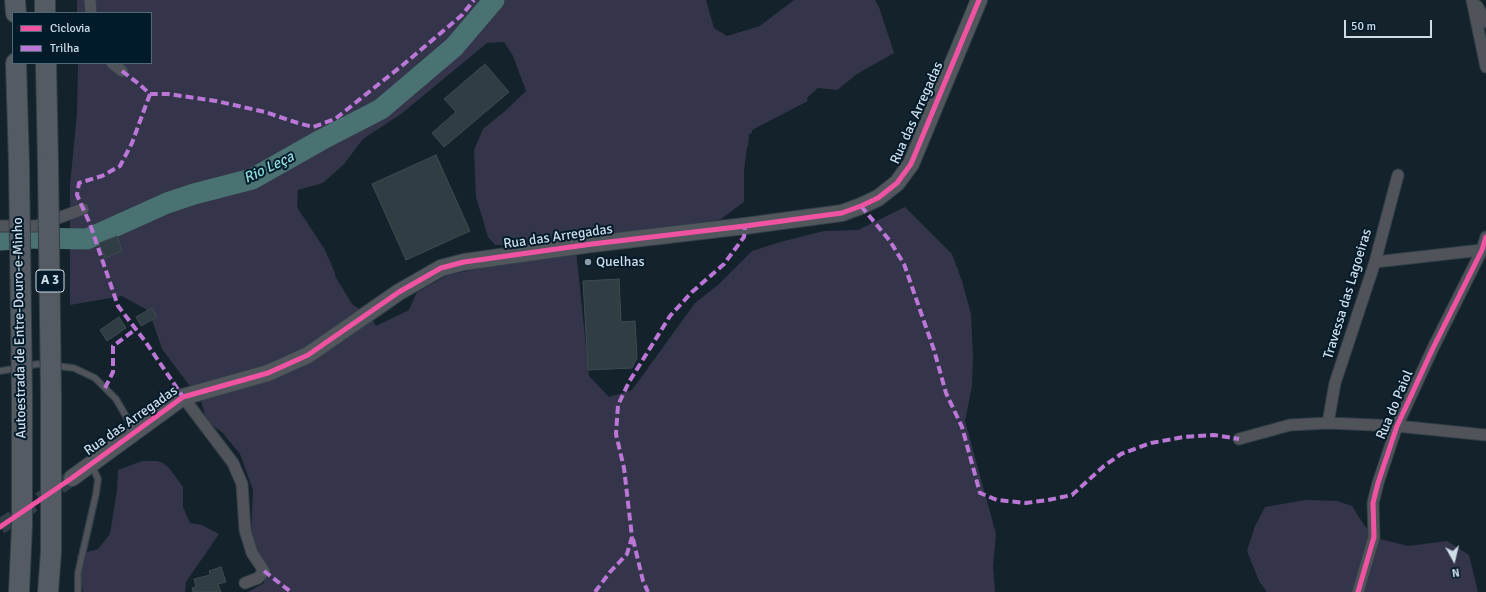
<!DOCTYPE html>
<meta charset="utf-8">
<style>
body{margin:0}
#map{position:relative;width:1486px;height:592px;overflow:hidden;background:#14222b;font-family:Signika,sans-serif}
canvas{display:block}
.legend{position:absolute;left:12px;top:12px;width:140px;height:52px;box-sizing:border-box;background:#021b2b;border:1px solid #546977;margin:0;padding:5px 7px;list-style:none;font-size:12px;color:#cedde8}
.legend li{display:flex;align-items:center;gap:8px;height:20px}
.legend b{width:20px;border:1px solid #546977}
.north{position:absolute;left:1434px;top:540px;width:40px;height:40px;-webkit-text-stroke:3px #021b2b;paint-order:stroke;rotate:172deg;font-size:11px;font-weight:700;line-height:16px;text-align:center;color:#cedde8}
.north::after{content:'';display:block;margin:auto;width:14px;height:18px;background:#cedde8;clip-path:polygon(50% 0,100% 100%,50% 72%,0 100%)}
.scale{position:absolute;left:1344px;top:20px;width:88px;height:18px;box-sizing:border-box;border:2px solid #cedde8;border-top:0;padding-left:5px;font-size:12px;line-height:14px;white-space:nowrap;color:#cedde8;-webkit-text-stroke:3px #021b2b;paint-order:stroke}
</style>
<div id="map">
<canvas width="1486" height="592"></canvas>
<ul class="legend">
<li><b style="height:5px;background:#f153a3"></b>Ciclovia</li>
<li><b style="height:5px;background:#ba77d6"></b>Trilha</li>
</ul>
<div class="north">N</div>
<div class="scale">50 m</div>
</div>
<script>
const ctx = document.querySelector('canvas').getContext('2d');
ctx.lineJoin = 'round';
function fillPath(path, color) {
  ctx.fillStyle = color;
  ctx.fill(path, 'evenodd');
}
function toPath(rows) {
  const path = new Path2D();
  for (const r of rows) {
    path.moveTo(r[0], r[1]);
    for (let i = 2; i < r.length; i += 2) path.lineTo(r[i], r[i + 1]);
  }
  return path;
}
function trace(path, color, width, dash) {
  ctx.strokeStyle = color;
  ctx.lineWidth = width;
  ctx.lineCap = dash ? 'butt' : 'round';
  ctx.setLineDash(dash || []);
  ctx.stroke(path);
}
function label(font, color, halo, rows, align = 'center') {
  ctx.font = font + ' Signika,sans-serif';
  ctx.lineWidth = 4;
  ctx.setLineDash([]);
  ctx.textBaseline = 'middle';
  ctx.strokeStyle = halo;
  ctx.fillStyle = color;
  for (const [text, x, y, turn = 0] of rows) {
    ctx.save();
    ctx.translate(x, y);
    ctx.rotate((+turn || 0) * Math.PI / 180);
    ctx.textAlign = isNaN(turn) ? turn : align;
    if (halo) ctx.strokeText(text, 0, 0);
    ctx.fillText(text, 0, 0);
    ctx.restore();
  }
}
fillPath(toPath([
 [77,0,706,0,714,28,727,36,760,26,794,0,875,0,879,7,894,53,857,74,837,90,818,88,807,98,808,101,752,130,752,133,749,134,748,147,747,147,744,171,744,202,721,219,659,234,622,236,602,229,575,240,589,376,609,397,632,390,695,303,718,285,752,251,780,242,824,231,858,230,905,207,952,254,962,281,971,314,973,357,972,386,965,421,996,534,993,566,995,592,248,592,264,583,263,564,260,559,251,533,253,490,240,454,222,432,207,422,201,401,162,349,149,311,122,296,70,305,70,185,77,114,78,63,151,63,151,13,77,13],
 [504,42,513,56,526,91,505,111,483,129,474,150,476,197,488,237,495,245,513,245,505,260,486,267,448,275,417,292,409,310,376,326,371,317,352,304,335,276,335,273,325,250,297,207,298,190,323,183,344,164,363,139,401,114,487,43],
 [142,461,157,461,163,463,170,469,183,487,183,507,190,523,202,525,219,534,186,582,185,592,83,592,77,555,98,549,110,534,117,490,118,470],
 [1305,500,1337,501,1352,506,1364,525,1376,538,1408,546,1447,541,1469,555,1478,592,1267,592,1259,581,1247,551,1255,526,1265,507]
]), '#34354b');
trace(toPath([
 [0,240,31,238,87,239,167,203,194,194,252,179,321,140,381,109,454,47,494,0]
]), '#4a7272', 21);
const building = toPath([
 [485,64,509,92,444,147,432,133,456,112,444,99,485,64],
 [436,155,470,231,406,260,372,184,436,155],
 [117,236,122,251,105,258,99,243,117,236],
 [619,279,621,322,635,321,637,358,632,368,588,370,583,281,619,279],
 [152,308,157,317,141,326,136,317,152,308],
 [119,317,126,328,107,341,100,330,119,317],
 [221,567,226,582,218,584,221,592,193,592,192,588,196,587,194,579,210,575,209,571,221,567]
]);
fillPath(building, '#303e44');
trace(building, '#3e4b52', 1);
trace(toPath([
 [0,527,72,478]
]), '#303e47', 16, [16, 8]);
const lane = toPath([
 [26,366,38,364,74,368,95,378,116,399,134,430],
 [0,371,18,368],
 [78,592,78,573,96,494,98,479,92,466]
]);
const street = toPath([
 [90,0,91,13],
 [1472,0,1486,67],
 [1477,6,1486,22],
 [112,63,122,71],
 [0,226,36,226,83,209],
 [1375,262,1482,250],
 [183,397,233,463,242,484,245,530,252,553,264,571,258,578,245,583],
 [1328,423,1335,383,1375,262,1398,175],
 [1239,439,1290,425,1328,423,1397,426,1486,435],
 [1358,592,1374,537,1373,503,1378,483,1397,426,1433,348,1482,250,1486,237]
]);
const secondary = toPath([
 [72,478,183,397,268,373,308,355,399,292,441,268,464,262,592,244,745,226,842,213,861,206,878,198,897,183,911,164,979,0]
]);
const highway = toPath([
 [15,0,16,13],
 [45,0,45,13],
 [16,63,19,165],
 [46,63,48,164],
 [19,592,22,526,22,397],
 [48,592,51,552,51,397]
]);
trace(lane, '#333f48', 8);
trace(street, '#333f48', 13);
trace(secondary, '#333f48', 18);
trace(highway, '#333f48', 22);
trace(lane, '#50545a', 5.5);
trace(street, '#50545a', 11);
trace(secondary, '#52575d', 16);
trace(highway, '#555b62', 20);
const highwayBridge = toPath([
 [48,164,51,397],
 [19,165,22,397]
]);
trace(highwayBridge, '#333f48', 22, []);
trace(highwayBridge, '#555b62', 20);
trace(toPath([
 [122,71,139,84,150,94,168,94,216,101,265,112,298,123,313,127,335,119,404,64,462,15,474,0],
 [150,94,132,143,120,166,102,176,79,183,77,195,90,224,118,306,145,341,183,397],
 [861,206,890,241,904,264,934,350,946,393,962,427,980,493,997,500,1026,503,1048,500,1072,495,1104,466,1121,454,1151,443,1184,437,1214,435,1239,439],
 [105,388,113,372,113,346,136,329],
 [633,539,643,581,648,592],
 [264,571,291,592],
 [595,592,610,572,627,554,632,537,624,468,616,434,618,405,629,382,670,316,692,292,724,264,744,237,745,226]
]), '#ba77d6', 4, [8, 4]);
trace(toPath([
 [0,527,72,478,183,397,268,373,308,355,399,292,441,268,464,262,592,244,745,226,842,213,861,206,878,198,897,183,911,164,979,0],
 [1358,592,1374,537,1373,503,1378,483,1397,426,1433,348,1482,250,1486,237]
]), '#f153a3', 5);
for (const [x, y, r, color] of [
 [588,262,4,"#8d9ca6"]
]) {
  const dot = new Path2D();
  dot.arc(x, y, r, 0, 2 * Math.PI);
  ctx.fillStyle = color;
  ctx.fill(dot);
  trace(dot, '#021b2b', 1.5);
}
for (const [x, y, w] of [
 [50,281,28]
]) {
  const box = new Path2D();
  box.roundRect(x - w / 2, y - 11, w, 22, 3);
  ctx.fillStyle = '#021b2b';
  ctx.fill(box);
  trace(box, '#cedde8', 1);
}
label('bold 13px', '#cedde8', null, [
 ["A 3",50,281]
]);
label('14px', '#cedde8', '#021b2b', [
 ["Rua das Arregadas",917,113,-66],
 ["Rua das Arregadas",558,237,-8],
 ["Travessa das Lagoeiras",1348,294,-73],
 ["Autoestrada de Entre-Douro-e-Minho",20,328,-91],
 ["Rua do Paiol",1395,405,-67],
 ["Rua das Arregadas",131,421,-35]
]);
label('14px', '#cedde8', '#021b2b', [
 ["Quelhas",596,262]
], 'left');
label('italic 15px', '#8fdfde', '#021b2b', [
 ["Rio Leça",269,168,-26]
]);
</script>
